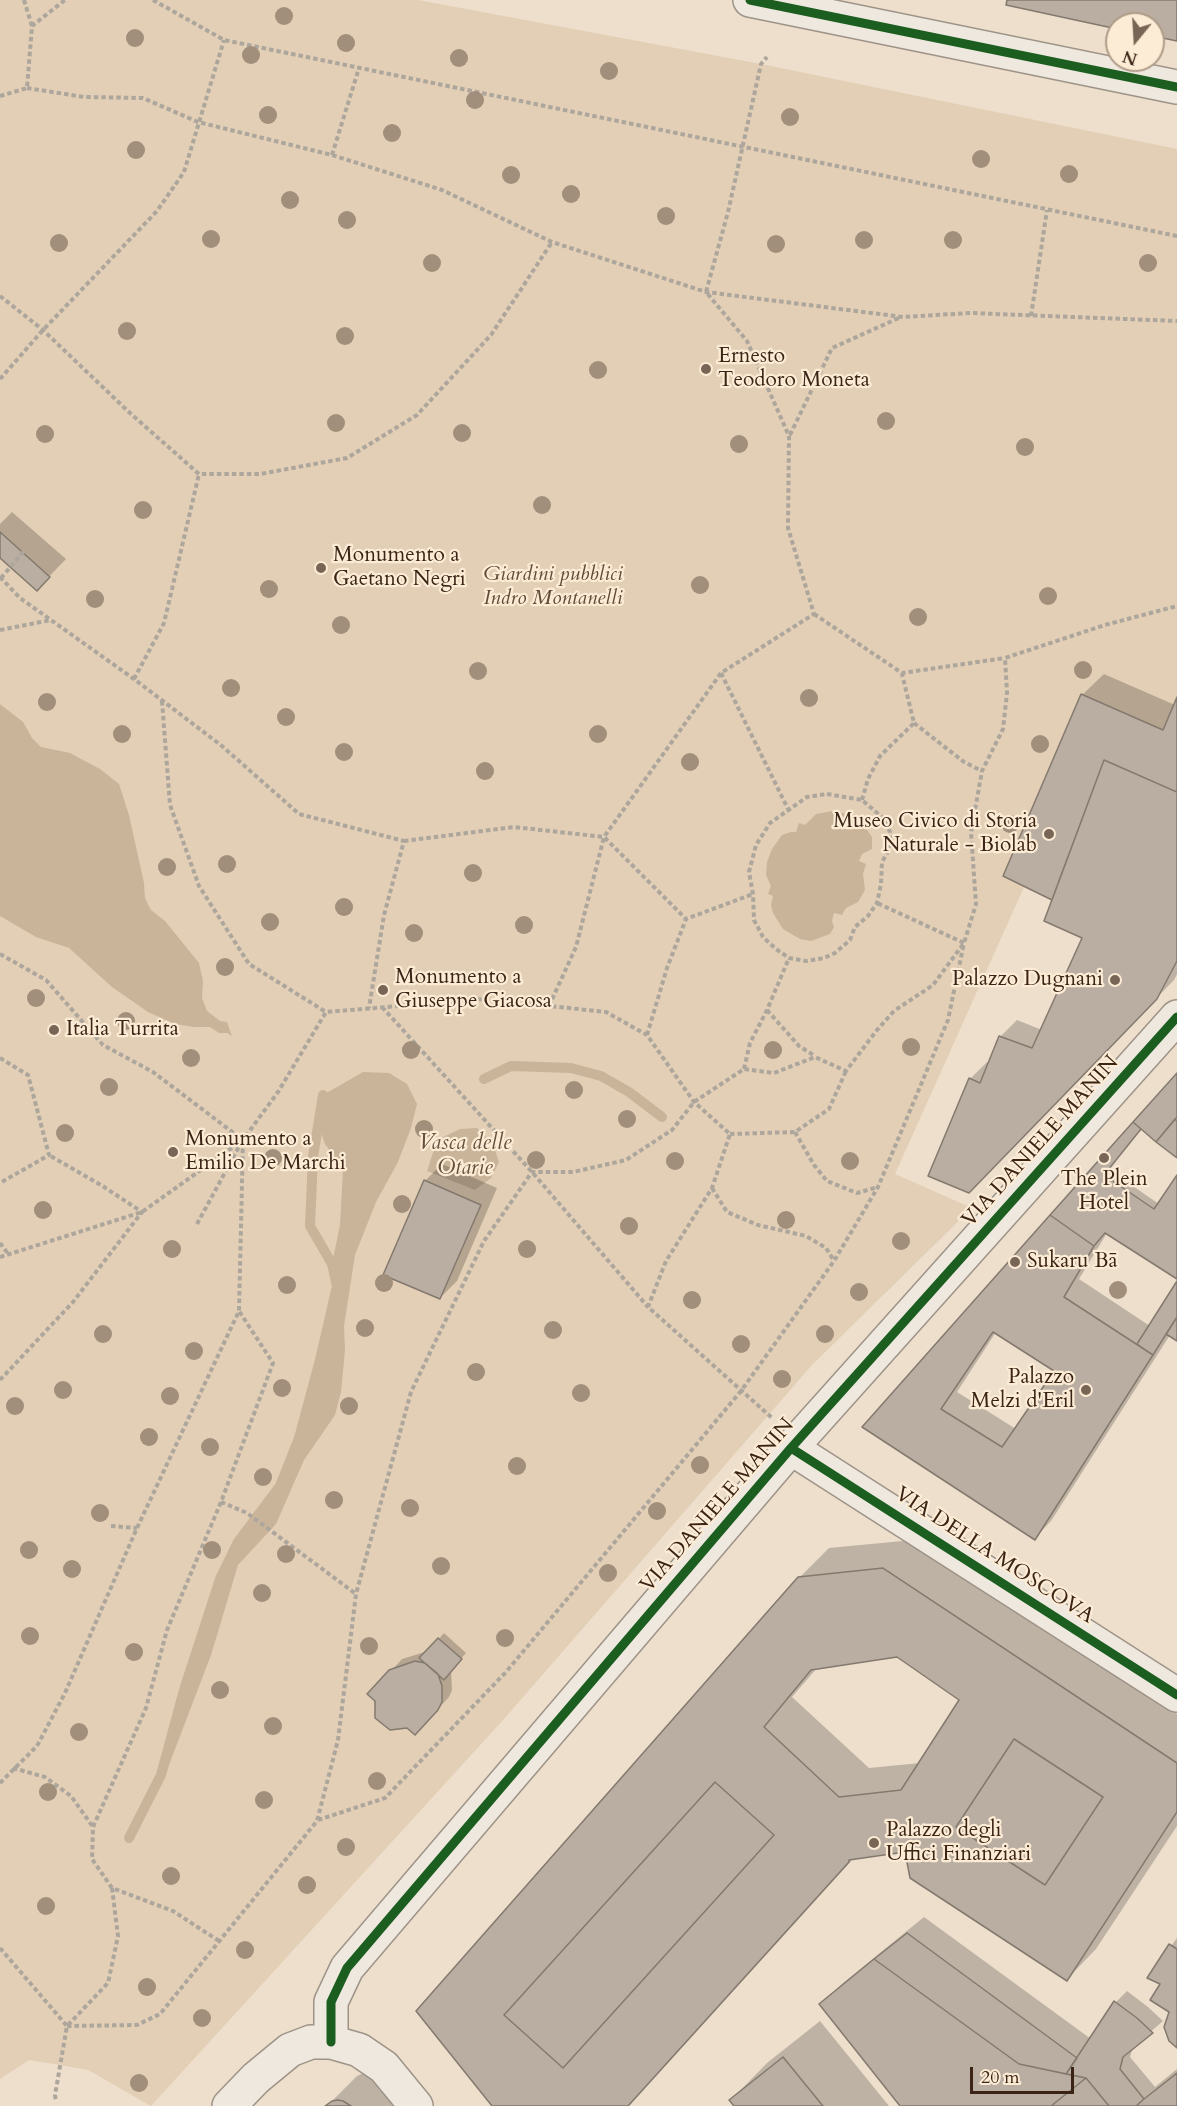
<!DOCTYPE html>
<meta charset="utf-8">
<style>
body{margin:0}
#map{position:relative;width:1177px;height:2106px;overflow:hidden;background:#eddfcc;font-family:Cardo,serif}
canvas{display:block}
.north{position:absolute;left:1105px;top:12px;width:60px;height:60px;box-sizing:border-box;background:#fcecd5;border:2px solid #af9c88;border-radius:50%;rotate:198deg;font-size:16px;font-weight:700;line-height:24px;text-align:center;color:#3b2315}
.north::after{content:'';display:block;margin:auto;width:21px;height:27px;background:#796555;clip-path:polygon(50% 0,100% 100%,50% 72%,0 100%)}
.scale{position:absolute;left:970px;top:2067px;width:104px;height:27px;box-sizing:border-box;border:3px solid #3b2315;border-top:0;padding-left:8px;font-size:18px;line-height:21px;white-space:nowrap;color:#3b2315;-webkit-text-stroke:4px #fcecd5;paint-order:stroke}
</style>
<div id="map">
<canvas width="1177" height="2106"></canvas>
<div class="north">N</div>
<div class="scale">20 m</div>
</div>
<script>
const ctx = document.querySelector('canvas').getContext('2d');
ctx.lineJoin = 'round';
function fillPath(path, color) {
  ctx.fillStyle = color;
  ctx.fill(path, 'evenodd');
}
function toPath(rows) {
  const path = new Path2D();
  for (const r of rows) {
    path.moveTo(r[0], r[1]);
    for (let i = 2; i < r.length; i += 2) path.lineTo(r[i], r[i + 1]);
  }
  return path;
}
function trace(path, color, width, dash) {
  ctx.strokeStyle = color;
  ctx.lineWidth = width;
  ctx.lineCap = dash ? 'butt' : 'round';
  ctx.setLineDash(dash || []);
  ctx.stroke(path);
}
function label(font, color, halo, rows, align = 'center') {
  ctx.font = font + ' Cardo,serif';
  ctx.lineWidth = 4.5;
  ctx.setLineDash([]);
  ctx.textBaseline = 'middle';
  ctx.strokeStyle = halo;
  ctx.fillStyle = color;
  for (const [text, x, y, turn = 0] of rows) {
    ctx.save();
    ctx.translate(x, y);
    ctx.rotate((+turn || 0) * Math.PI / 180);
    ctx.textAlign = isNaN(turn) ? turn : align;
    if (halo) ctx.strokeText(text, 0, 0);
    ctx.fillText(text, 0, 0);
    ctx.restore();
  }
}
fillPath(toPath([
 [0,0,418,0,761,64,1177,149,1177,765,1096,727,895,1174,972,1208,812,1365,504,1719,151,2106,88,2070,60,2065,29,2060,0,2079]
]), '#e3cfb5');
fillPath(toPath([
 [0,704,23,722,32,738,41,747,70,753,100,769,119,784,129,815,144,883,145,898,151,910,165,921,199,963,203,981,202,998,207,1011,220,1021,227,1022,232,1036,227,1033,219,1033,210,1027,194,1027,175,1024,148,1012,112,987,69,948,36,937,0,916],
 [832,811,843,813,859,818,872,837,872,849,862,854,859,861,866,864,863,874,865,890,858,902,846,908,842,915,834,913,832,921,834,927,830,934,811,941,800,939,783,929,773,913,771,905,773,896,768,894,771,886,766,875,767,862,772,849,782,835,791,832,796,832,799,823,805,825,816,814],
 [363,1072,389,1073,407,1084,417,1104,411,1128,398,1162,376,1202,355,1255,344,1326,345,1350,341,1392,335,1415,304,1460,276,1524,238,1565,211,1655,164,1778,134,1837,129,1838,161,1775,184,1690,220,1579,238,1542,279,1486,299,1438,320,1360,337,1286,332,1264,340,1225,343,1169,325,1144,318,1124,323,1095],
 [477,1128,493,1144,499,1162,491,1178,475,1190,427,1171,437,1140,460,1129]
]), '#c9b49a');
fillPath(toPath([
 [12,512,66,559,37,589,0,556,0,524],
 [1104,674,1175,705,1177,701,1177,974,1174,980,986,1175,970,1079,987,1062,990,1064,1000,1037,1017,1020,1042,1030,1084,937,1053,900,1082,695],
 [1177,1076,1177,1156,1141,1127,1108,1169,1159,1204,1177,1177,1177,1277,1107,1233,1079,1279,1150,1326,1177,1284,1177,1339,1170,1335,1051,1521,1035,1538,864,1427],
 [996,1332,1056,1371,1016,1429,957,1392],
 [442,1164,497,1188,457,1281,440,1298,425,1181],
 [913,1540,1177,1714,1177,1826,1096,1949,1067,1979,906,1850,854,1858,629,2106,494,2106,799,1578,829,1548],
 [897,1656,961,1700,920,1763,869,1768,792,1697,817,1668],
 [444,1633,466,1653,451,1670,452,1690,449,1697,426,1722,391,1671,402,1659,428,1651],
 [924,1917,1091,2039,1116,2002,1127,1991,1148,2007,1163,2021,1133,2047,1130,2057,1155,2087,1177,2069,1177,2106,902,2106,821,2004,843,1983],
 [1177,1938,1177,2046,1171,2011,1162,1984,1149,1977],
 [820,2021,889,2106,736,2106,731,2100,767,2063],
 [368,2071,404,2106,327,2106,357,2076]
]), '#0003');
trace(toPath([
 [484,1079,511,1066,571,1068,601,1076,629,1092,662,1117],
 [129,1838,161,1775,184,1690,220,1579,238,1542,280,1486,299,1438,320,1360,337,1286,332,1264,310,1226,313,1157,323,1095]
]), '#c9b49a', 10);
const building = toPath([
 [1007,0,1177,0,1177,41,1153,36,1153,24,1117,24,1117,29,1006,5,1007,0],
 [0,532,50,577,37,591,0,558,0,532],
 [1081,694,1163,730,1177,697,1177,792,1104,760,1052,900,1003,876,1081,694],
 [1104,760,1177,792,1177,961,1157,999,969,1193,928,1176,969,1078,980,1083,999,1036,1032,1048,1082,938,1044,921,1104,760],
 [1177,1073,1177,1117,1156,1142,1133,1122,1177,1073],
 [1175,1119,1177,1121,1177,1158,1156,1142,1175,1119],
 [1133,1122,1141,1129,1104,1175,1154,1209,1177,1175,1177,1279,1105,1233,1094,1246,1050,1215,1133,1122],
 [424,1180,481,1205,440,1299,383,1275,424,1180],
 [1050,1215,1094,1246,1064,1297,1153,1355,1035,1540,862,1427,1050,1215],
 [993,1332,1054,1371,1002,1447,941,1409,993,1332],
 [1177,1281,1177,1317,1153,1355,1137,1344,1177,1281],
 [1177,1317,1177,1341,1166,1334,1177,1317],
 [883,1568,1177,1763,1177,1812,1067,1981,910,1878,905,1852,849,1860,849,1862,628,2106,492,2106,416,2011,798,1577,883,1568],
 [897,1657,959,1700,901,1790,839,1797,764,1727,811,1670,897,1657],
 [1014,1739,1103,1797,1045,1885,956,1827,1014,1739],
 [715,1782,774,1835,563,2068,504,2015,715,1782],
 [438,1638,462,1659,444,1680,419,1658,438,1638],
 [415,1661,425,1663,438,1674,442,1686,442,1702,438,1710,415,1735,407,1728,390,1730,375,1718,375,1701,367,1694,389,1670,415,1661],
 [1014,1739,1103,1797,1045,1885,956,1827,1014,1739],
 [715,1782,774,1835,563,2068,504,2015,715,1782],
 [907,1933,1077,2058,1066,2074,1019,2064,874,1959,907,1933],
 [1169,1944,1177,1949,1177,2048,1169,2041,1164,2027,1169,2012,1150,2000,1160,1984,1147,1978,1169,1944],
 [874,1959,1019,2064,1086,2078,1051,2106,900,2106,819,2004,874,1959],
 [1114,2001,1137,2018,1153,2033,1123,2057,1120,2069,1144,2099,1136,2106,1109,2106,1086,2078,1066,2074,1114,2001],
 [783,2057,823,2106,734,2106,729,2100,783,2057],
 [1177,2073,1177,2106,1136,2106,1144,2099,1177,2073],
 [1086,2078,1109,2106,1051,2106,1086,2078],
 [338,2100,343,2101,351,2106,325,2106,332,2101,338,2100]
]);
fillPath(building, '#b9aea1');
trace(building, '#84796e', 1.5);
const minor = toPath([
 [750,0,1177,87],
 [791,1448,1177,1695],
 [331,2042,331,2002,347,1968,791,1448,1177,1017],
 [229,2106,256,2078,290,2050,311,2042,331,2042,359,2050,384,2067,416,2106]
]);
trace(minor, '#9e9387', 36);
trace(toPath([
 [24,0,32,26],
 [153,0,224,40,1177,236],
 [27,88,84,97,143,98,198,122,332,155,442,190,552,242,706,292,903,317,970,313,1177,321],
 [0,96,27,88,32,26,65,0],
 [332,155,359,68],
 [0,296,43,330,131,414,199,474,260,474,347,458,417,415,491,335,552,242],
 [1031,316,1047,210],
 [0,379,43,330,157,211,184,172,224,40],
 [790,435,832,348,901,317],
 [0,577,20,598,134,679,222,746,299,814,404,841,384,915,369,1008],
 [1,578,25,550],
 [814,614,902,673,1005,658],
 [0,630,51,620],
 [721,673,789,811],
 [134,679,164,623,199,474],
 [162,701,170,805,199,886,249,964,326,1012],
 [914,723,964,762,982,771],
 [827,794,862,800,883,818,890,832,890,848,882,862,881,884,877,903,868,916,855,927,850,940,835,953,824,958,806,961,789,958,776,949,763,937,754,920,753,894,749,872,756,845,770,823,807,797,827,794],
 [862,800,868,779,880,756,914,723,902,674],
 [404,841,514,827,604,837,686,919],
 [0,954,46,980,103,1045,153,1072,243,1140],
 [549,1006,576,947,604,837,721,673,814,614,788,528,789,436,747,341,706,292,728,212,761,64,767,57],
 [382,1007,532,1172,648,1307],
 [767,1010,799,1046,815,1056],
 [647,1035,667,968,686,919,753,894],
 [0,1058,28,1075,49,1155,0,1183],
 [744,1069,750,1043,767,1010,789,958],
 [795,1132,814,1165,827,1181,857,1193,878,1187],
 [730,1134,795,1132,829,1109,846,1071],
 [712,1188,727,1212,758,1225,806,1236,826,1248,834,1261],
 [197,1224,241,1143],
 [0,1243,9,1255],
 [0,1257,142,1212,243,1140,278,1092,326,1012,484,999,606,1012,647,1035,694,1102,730,1134,712,1188,666,1261,648,1307,772,1418],
 [0,1380,73,1302,142,1212,101,1185,49,1155],
 [221,1502,247,1513,356,1594],
 [111,1526,137,1528],
 [13,1768,45,1777,71,1796,93,1827],
 [0,1783,37,1746,65,1693,137,1528,239,1311,243,1140],
 [318,1820,385,1798,506,1672,741,1391,834,1261,878,1187,948,1020,964,943,877,903],
 [219,1941,173,1911,112,1888,92,1859,93,1827,146,1708,167,1630,221,1502,273,1363,239,1311],
 [0,1948,67,2026,55,2095,56,2102],
 [68,2025,108,1983,118,1936,112,1888],
 [67,2026,137,2025,160,2014,317,1821,338,1740,356,1594,411,1392,484,1241,532,1172,573,1172,626,1160,672,1130,694,1102,744,1069,774,1073,815,1057,846,1071,877,1030,894,1011,933,985,964,943,976,904,971,832,982,771,1003,729,1007,693,1005,658,1105,625,1177,606]
]), '#ada69d', 4, [4.5, 3]);
trace(minor, '#efe8df', 33);
trace(toPath([
 [750,0,1177,87],
 [791,1448,1177,1695],
 [331,2042,331,2002,347,1968,791,1448,1177,1017]
]), '#1b5e20', 9);
ctx.fillStyle = '#a18e7b';
for (const [x, y] of [
 [284,16],
 [135,38],
 [346,43],
 [251,55],
 [459,58],
 [609,71],
 [475,100],
 [268,115],
 [790,117],
 [392,133],
 [136,150],
 [981,159],
 [1069,174],
 [511,175],
 [571,194],
 [290,200],
 [666,216],
 [347,220],
 [211,239],
 [864,240],
 [953,240],
 [59,243],
 [776,244],
 [432,263],
 [1148,263],
 [127,331],
 [345,336],
 [598,370],
 [886,421],
 [336,423],
 [462,433],
 [45,434],
 [739,444],
 [1025,447],
 [542,505],
 [143,510],
 [700,585],
 [269,589],
 [1048,596],
 [95,599],
 [918,617],
 [341,625],
 [1083,670],
 [478,671],
 [231,688],
 [809,698],
 [47,702],
 [286,717],
 [122,734],
 [598,734],
 [1040,744],
 [344,752],
 [690,762],
 [485,771],
 [1010,824],
 [227,864],
 [167,867],
 [473,873],
 [344,907],
 [270,922],
 [524,925],
 [414,933],
 [225,967],
 [36,998],
 [126,1021],
 [911,1047],
 [411,1050],
 [773,1050],
 [191,1058],
 [109,1087],
 [574,1090],
 [627,1119],
 [424,1129],
 [65,1133],
 [273,1158],
 [536,1160],
 [675,1161],
 [850,1161],
 [402,1204],
 [43,1210],
 [786,1220],
 [629,1226],
 [901,1241],
 [172,1249],
 [527,1249],
 [384,1283],
 [287,1285],
 [1118,1290],
 [859,1292],
 [692,1300],
 [365,1328],
 [553,1330],
 [103,1334],
 [825,1334],
 [741,1344],
 [194,1351],
 [476,1372],
 [782,1379],
 [282,1388],
 [63,1390],
 [581,1393],
 [170,1396],
 [15,1406],
 [349,1406],
 [149,1437],
 [210,1447],
 [700,1465],
 [517,1466],
 [263,1477],
 [334,1500],
 [410,1508],
 [657,1511],
 [100,1513],
 [29,1550],
 [212,1550],
 [286,1554],
 [441,1566],
 [72,1569],
 [608,1573],
 [262,1593],
 [30,1636],
 [505,1638],
 [369,1646],
 [134,1652],
 [220,1690],
 [273,1726],
 [79,1732],
 [377,1781],
 [48,1792],
 [264,1800],
 [346,1847],
 [171,1876],
 [307,1885],
 [46,1906],
 [245,1950],
 [147,1987],
 [202,2018],
 [139,2083]
]) {
  ctx.beginPath();
  ctx.arc(x, y, 9, 0, 2 * Math.PI);
  ctx.fill();
}
for (const [x, y, r, color] of [
 [706,369,6,"#796555"],
 [321,568,6,"#796555"],
 [1049,834,6,"#796555"],
 [1115,980,6,"#796555"],
 [383,990,6,"#796555"],
 [54,1030,6,"#796555"],
 [173,1152,6,"#796555"],
 [1104,1158,6,"#796555"],
 [1015,1262,6,"#796555"],
 [1086,1390,6,"#796555"],
 [874,1843,6,"#796555"]
]) {
  const dot = new Path2D();
  dot.arc(x, y, r, 0, 2 * Math.PI);
  ctx.fillStyle = color;
  ctx.fill(dot);
  trace(dot, '#fcecd5', 2);
}
label('21px', '#3b2315', '#fcecd5', [
 ["Ernesto",718,357],
 ["Teodoro Moneta",718,381],
 ["Monumento a",333,556],
 ["Gaetano Negri",333,580],
 ["Museo Civico di Storia",1037,822,"right"],
 ["Naturale - Biolab",1037,846,"right"],
 ["Monumento a",395,978],
 ["Giuseppe Giacosa",395,1002],
 ["Palazzo Dugnani",1103,980,"right"],
 ["Italia Turrita",66,1030],
 ["Monumento a",185,1140],
 ["Emilio De Marchi",185,1164],
 ["The Plein",1104,1180,"center"],
 ["Hotel",1104,1204,"center"],
 ["Sukaru Bā",1027,1262],
 ["Palazzo",1074,1378,"right"],
 ["Melzi d'Eril",1074,1402,"right"],
 ["Palazzo degli",886,1831],
 ["Uffici Finanziari",886,1855]
], 'left');
label('italic 21px', '#634b38', '#fcecd5', [
 ["Giardini pubblici",553,575],
 ["Indro Montanelli",553,599]
]);
label('21px', '#3b2315', '#fcecd5', [
 ["VIA DANIELE MANIN",1041,1142,-48],
 ["VIA DANIELE MANIN",718,1506,-49],
 ["VIA DELLA MOSCOVA",994,1556,33]
]);
label('italic 22px', '#674f3c', '#fcecd5', [
 ["Vasca delle",465,1144],
 ["Otarie",465,1169]
]);
</script>
